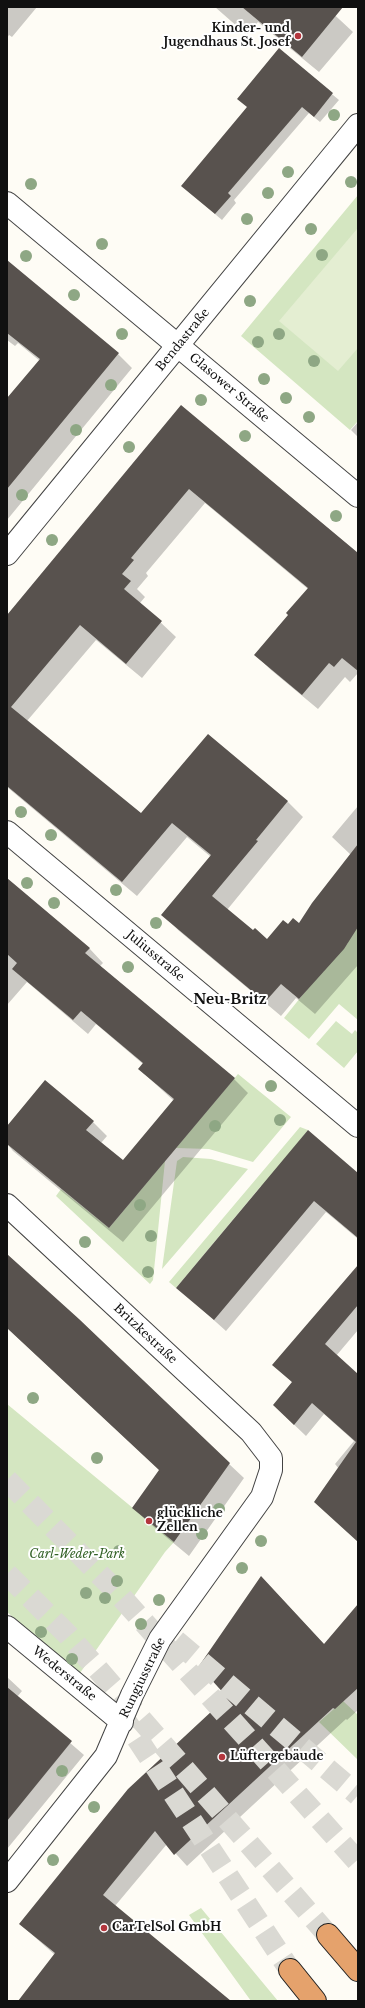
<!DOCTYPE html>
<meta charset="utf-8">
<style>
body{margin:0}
#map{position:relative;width:365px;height:2008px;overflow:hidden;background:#fefcf5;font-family:"Libre Baskerville",serif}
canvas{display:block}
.frame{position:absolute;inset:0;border:8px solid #101010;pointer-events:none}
</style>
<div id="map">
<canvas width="365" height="2008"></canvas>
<div class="frame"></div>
</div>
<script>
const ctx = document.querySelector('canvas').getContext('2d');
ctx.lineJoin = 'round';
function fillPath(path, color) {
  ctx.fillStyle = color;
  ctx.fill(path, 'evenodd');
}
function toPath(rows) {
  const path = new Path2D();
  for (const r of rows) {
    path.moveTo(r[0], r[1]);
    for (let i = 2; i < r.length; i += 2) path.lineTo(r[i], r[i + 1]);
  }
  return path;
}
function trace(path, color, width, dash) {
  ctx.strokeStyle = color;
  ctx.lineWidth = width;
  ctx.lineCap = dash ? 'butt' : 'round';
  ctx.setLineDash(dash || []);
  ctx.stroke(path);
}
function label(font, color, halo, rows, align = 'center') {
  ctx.font = font + ' "Libre Baskerville",serif';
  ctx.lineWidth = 4;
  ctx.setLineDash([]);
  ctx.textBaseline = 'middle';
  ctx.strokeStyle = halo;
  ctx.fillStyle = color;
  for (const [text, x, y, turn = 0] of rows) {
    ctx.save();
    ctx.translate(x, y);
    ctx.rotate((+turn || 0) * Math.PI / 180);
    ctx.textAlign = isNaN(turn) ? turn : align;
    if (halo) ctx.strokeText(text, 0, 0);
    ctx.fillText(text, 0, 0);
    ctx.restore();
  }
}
fillPath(toPath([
 [358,195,358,421,350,430,241,336],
 [358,927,358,1020,339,1004,309,1039,284,1018,321,972,324,972,322,970,348,943,347,941],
 [336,1021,352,1034,355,1030,358,1033,358,1051,344,1068,316,1044],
 [238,1074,291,1117,253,1162,209,1149,176,1148],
 [300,1127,308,1130,263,1187,261,1186,176,1288,169,1282],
 [183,1157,211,1159,248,1169,162,1269,177,1161],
 [165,1161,153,1280,150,1284,56,1196,61,1189,109,1228],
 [7,1404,174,1542,165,1552,80,1673,7,1612],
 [343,1701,358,1715,358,1760,319,1722],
 [201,1908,278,2001,251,2001,189,1915]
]), '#d4e6c1');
fillPath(toPath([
 [357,229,358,348,338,371,279,321]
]), '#e4eed2');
fillPath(toPath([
 [7,7,37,7,12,37,9,35,7,38],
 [215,7,326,7,353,32,319,72,258,22,247,35],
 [279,50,339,100,320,122,309,113,234,200,236,203,222,220,189,192,247,107],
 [7,261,118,354,132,368,7,520,7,400,40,361,18,343,15,346,7,340],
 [181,406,358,553,358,673,350,682,345,677,318,709,271,670,256,655,289,615,308,589,205,503,146,573,148,576,137,589,145,597,140,603,176,637,142,678,96,640,27,721,141,815,208,735,288,802,303,817,227,910,253,932,268,940,288,926,300,925,351,855,332,837,358,806,358,965,315,1014,296,998,281,1016,178,930,163,914,211,857,187,837,137,896,7,787,7,617],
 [358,422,358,437,351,430],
 [7,879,89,948,103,963,100,966,234,1079,248,1093,123,1242,13,1151,7,1144,7,1127,93,1122,107,1136,101,1143,123,1161,174,1101,139,1069,143,1064,96,1024,88,1034,27,982,7,1005],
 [308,1132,358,1174,358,1239,326,1212,226,1331,178,1288],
 [7,1255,244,1478,189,1556,148,1522,133,1508,160,1470,7,1328],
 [358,1266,358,1330,336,1356,358,1375,358,1541,339,1469,335,1464,354,1441,324,1414,306,1436,286,1417,293,1383,274,1365],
 [261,1577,325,1645,358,1615,358,1710,347,1720,346,1719,187,1866,167,1844,115,1906,230,2001,19,2001,55,1955,20,1924,229,1697],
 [7,1677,22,1691,17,1697,84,1755,7,1849]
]), '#0003');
fillPath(toPath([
 [242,7,343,7,302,57],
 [279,48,333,93,314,117,302,107,228,193,231,196,215,214,181,186,247,107,237,99],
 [7,260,119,353,7,489,7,398,40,359,7,333],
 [181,405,358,553,358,671,342,658,334,667,329,663,302,695,254,655,288,615,286,613,308,588,189,489,131,558,134,560,122,574,131,581,124,589,162,621,126,664,80,625,11,707,141,813,208,734,288,801,256,840,258,841,212,896,253,930,255,928,267,939,283,920,288,924,293,918,299,923,312,903,358,844,358,927,344,949,299,999,281,984,265,1002,161,915,211,855,172,823,122,882,7,786,7,615],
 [7,878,90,948,85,953,235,1078,109,1228,7,1144,7,1126,45,1080,94,1121,86,1130,123,1160,174,1099,138,1069,143,1063,81,1011,73,1020,12,969,17,963,7,954],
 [308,1130,358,1173,358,1238,314,1201,214,1320,176,1288],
 [7,1254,79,1319,230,1463,174,1542,132,1508,159,1470,7,1328],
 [358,1265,358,1305,325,1344,358,1374,358,1542,314,1502,356,1442,312,1403,294,1425,273,1405,292,1382,272,1365],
 [261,1576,324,1644,358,1604,358,1688,335,1709,333,1708,174,1855,155,1831,103,1895,231,2001,18,2001,55,1953,19,1924,128,1789,227,1697,199,1666],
 [7,1687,72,1741,7,1821]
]), '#58524e');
trace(toPath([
 [7,1480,115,1590,358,1862],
 [7,1574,68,1635,328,1935],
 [176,1641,358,1795],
 [119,1711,290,1970]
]), '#dad9d3', 22, [22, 11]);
const minor = toPath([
 [7,203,358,496],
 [7,554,358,125],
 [7,832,358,1126],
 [7,1205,251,1432,271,1458,271,1470,262,1497,160,1639,132,1695,106,1756,7,1881],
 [7,1627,122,1722]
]);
const motorway = toPath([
 [328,1935,358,1970],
 [290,1970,315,2001]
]);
trace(minor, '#434343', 24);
trace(motorway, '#212121', 24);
trace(minor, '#fff', 22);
trace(motorway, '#e5a26c', 22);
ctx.fillStyle = '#8ea784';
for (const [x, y] of [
 [334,115],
 [288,172],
 [351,182],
 [31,184],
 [268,193],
 [247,219],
 [311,229],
 [102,244],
 [322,255],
 [26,256],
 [74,295],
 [250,301],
 [122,334],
 [279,334],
 [258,342],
 [314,361],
 [264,379],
 [111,385],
 [286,398],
 [201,400],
 [309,417],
 [76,430],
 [245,436],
 [129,447],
 [22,495],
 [336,516],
 [52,540],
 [21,812],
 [51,835],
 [27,883],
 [116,890],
 [54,903],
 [156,923],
 [128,967],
 [271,1086],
 [280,1120],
 [215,1126],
 [140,1205],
 [151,1236],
 [85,1242],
 [148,1272],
 [33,1398],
 [97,1458],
 [219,1509],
 [202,1534],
 [261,1541],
 [119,1551],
 [242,1568],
 [117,1581],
 [86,1593],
 [105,1598],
 [159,1600],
 [141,1624],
 [41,1632],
 [72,1659],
 [62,1771],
 [94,1807],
 [53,1860]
]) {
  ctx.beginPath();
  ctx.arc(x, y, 6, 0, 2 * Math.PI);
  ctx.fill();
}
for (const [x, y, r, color] of [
 [298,36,4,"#b3363d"],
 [149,1521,4,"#b3363d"],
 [222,1757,4,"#b3363d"],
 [104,1928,4,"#b3363d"]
]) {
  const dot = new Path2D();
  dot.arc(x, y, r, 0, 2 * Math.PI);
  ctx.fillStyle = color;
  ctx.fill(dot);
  trace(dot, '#fff', 1.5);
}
label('bold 12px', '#101010', '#fff', [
 ["Kinder- und",290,29,"right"],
 ["Jugendhaus St. Josef",290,43,"right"],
 ["glückliche",157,1514],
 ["Zellen",157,1528],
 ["Lüftergebäude",230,1757],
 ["CarTelSol GmbH",112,1928]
], 'left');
label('12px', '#101010', '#fff', [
 ["Bendastraße",183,340,-51],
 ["Glasower Straße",229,388,40],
 ["Juliusstraße",155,956,40],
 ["Britzkestraße",145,1334,43],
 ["Wederstraße",64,1674,39],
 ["Rungiusstraße",143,1678,-64]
]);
label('italic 12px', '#336227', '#fff', [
 ["Carl-Weder-Park",77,1555]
]);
label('bold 14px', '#101010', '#fff', [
 ["Neu-Britz",230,1000]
]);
</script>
